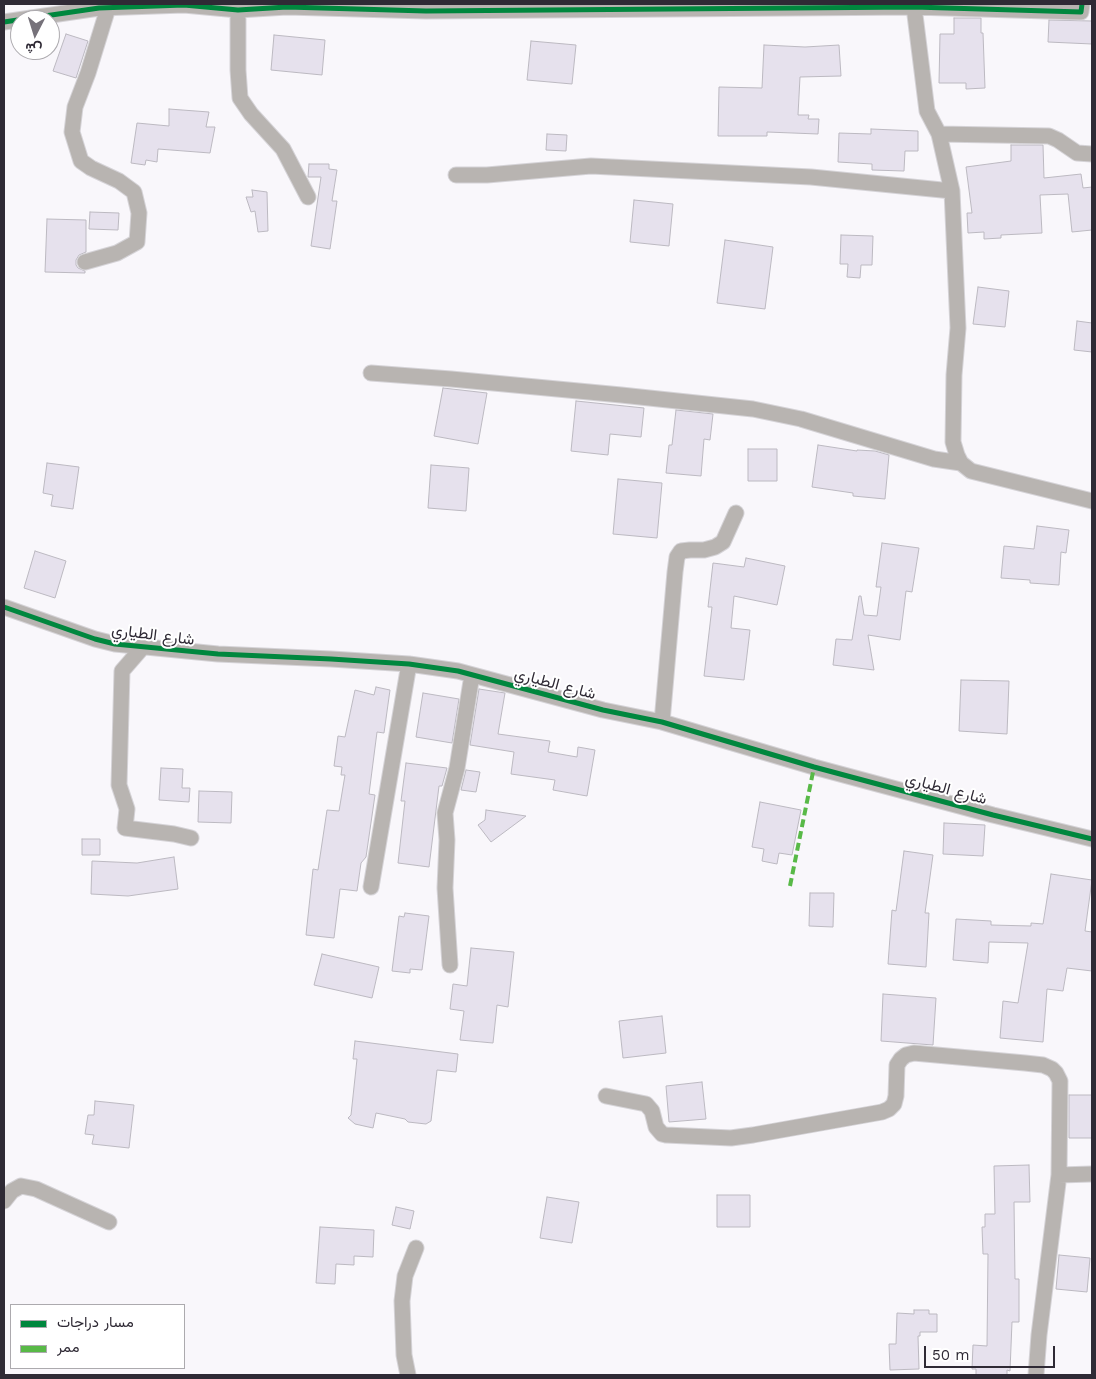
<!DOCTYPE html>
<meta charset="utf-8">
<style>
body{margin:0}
#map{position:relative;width:1096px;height:1379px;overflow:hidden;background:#f9f7fb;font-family:"Work Sans",Vazirmatn,sans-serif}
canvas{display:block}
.frame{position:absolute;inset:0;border:5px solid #2f2a35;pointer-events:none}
.legend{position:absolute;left:10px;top:1304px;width:175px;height:65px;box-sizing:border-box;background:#fff;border:1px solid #acaaae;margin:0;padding:6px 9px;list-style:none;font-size:15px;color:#2f2a35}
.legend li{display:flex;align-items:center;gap:10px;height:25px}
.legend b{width:25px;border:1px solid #acaaae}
.north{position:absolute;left:10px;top:10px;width:50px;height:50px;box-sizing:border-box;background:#fff;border:1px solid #acaaae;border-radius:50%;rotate:185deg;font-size:14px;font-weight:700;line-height:20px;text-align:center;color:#2f2a35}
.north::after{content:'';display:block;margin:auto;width:18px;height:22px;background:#76727a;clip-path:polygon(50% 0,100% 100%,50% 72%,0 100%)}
.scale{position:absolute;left:924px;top:1346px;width:131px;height:22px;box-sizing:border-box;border:2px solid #2f2a35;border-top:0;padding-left:6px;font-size:15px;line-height:18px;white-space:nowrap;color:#2f2a35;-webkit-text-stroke:4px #fff;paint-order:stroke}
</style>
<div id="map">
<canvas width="1096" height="1379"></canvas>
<div class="frame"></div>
<ul class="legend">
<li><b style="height:6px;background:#00873e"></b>مسار دراجات</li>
<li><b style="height:6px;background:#58b947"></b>ممر</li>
</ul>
<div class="north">ش</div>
<div class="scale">50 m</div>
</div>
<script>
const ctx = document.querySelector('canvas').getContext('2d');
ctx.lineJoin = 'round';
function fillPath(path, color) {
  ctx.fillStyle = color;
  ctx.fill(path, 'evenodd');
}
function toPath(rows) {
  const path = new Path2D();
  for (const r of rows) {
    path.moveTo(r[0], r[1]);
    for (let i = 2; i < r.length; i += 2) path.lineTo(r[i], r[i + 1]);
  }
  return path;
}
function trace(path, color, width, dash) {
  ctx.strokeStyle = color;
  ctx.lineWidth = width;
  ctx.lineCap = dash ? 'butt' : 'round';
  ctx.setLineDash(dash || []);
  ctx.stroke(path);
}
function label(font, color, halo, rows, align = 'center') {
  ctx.font = font + ' "Work Sans",Vazirmatn,sans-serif';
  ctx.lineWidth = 4;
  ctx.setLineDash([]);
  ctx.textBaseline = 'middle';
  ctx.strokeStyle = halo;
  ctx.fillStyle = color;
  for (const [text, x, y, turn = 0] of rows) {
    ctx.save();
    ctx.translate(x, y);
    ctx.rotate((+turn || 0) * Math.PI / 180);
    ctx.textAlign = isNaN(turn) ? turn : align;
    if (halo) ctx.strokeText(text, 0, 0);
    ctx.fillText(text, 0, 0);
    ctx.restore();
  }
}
const building = toPath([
 [954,18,981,18,981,33,983,33,985,88,966,89,966,83,939,83,940,34,954,34,954,18],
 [1049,20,1092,21,1092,44,1048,42,1049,20],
 [66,34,88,41,76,78,53,71,66,34],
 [274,35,325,40,322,75,271,70,274,35],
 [531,41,576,45,572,84,527,80,531,41],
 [764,45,805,47,839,45,841,76,800,77,798,115,809,115,808,119,819,119,818,134,767,132,767,136,718,136,719,87,762,88,764,45],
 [169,109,209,112,206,127,215,127,210,153,158,149,157,162,146,160,145,165,131,163,137,123,169,126,169,109],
 [871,129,918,131,918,151,905,151,904,171,872,170,872,164,838,162,839,133,871,134,871,129],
 [547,134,567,135,566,151,546,150,547,134],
 [1011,145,1043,145,1044,178,1081,174,1083,188,1092,187,1092,230,1072,232,1068,194,1040,195,1042,233,1001,235,1001,238,984,239,984,232,968,233,967,213,972,213,966,167,1011,161,1011,145],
 [309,164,329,164,329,169,337,170,332,201,337,201,330,249,311,246,321,177,308,177,309,164],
 [252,190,267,192,268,231,258,232,255,211,251,212,246,197,253,197,252,190],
 [634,200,673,204,669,246,630,242,634,200],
 [90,212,119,213,118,230,89,229,90,212],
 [47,219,86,220,86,252,79,255,76,260,76,265,78,268,85,271,85,273,45,272,47,219],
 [841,235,873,236,872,265,861,265,860,278,847,277,848,264,840,264,841,235],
 [725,240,773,247,765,309,717,303,725,240],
 [978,287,1009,291,1005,327,973,324,978,287],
 [1077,321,1092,323,1092,352,1074,350,1077,321],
 [443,388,487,393,478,444,434,436,443,388],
 [576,401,644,408,641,437,610,434,608,455,571,451,576,401],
 [676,410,713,414,710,440,704,439,701,476,666,473,669,445,672,445,676,410],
 [818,445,857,451,857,450,875,451,889,455,885,499,853,496,853,493,812,487,818,445],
 [748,449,777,449,777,481,748,481,748,449],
 [47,463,79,467,73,509,51,506,53,495,43,493,47,463],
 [431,465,469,468,466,511,428,508,431,465],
 [618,479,662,483,657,538,613,534,618,479],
 [1037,526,1069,530,1066,553,1061,552,1059,585,1030,583,1030,580,1001,578,1004,546,1034,549,1037,526],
 [882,543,919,548,912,592,906,591,900,640,868,635,874,670,833,665,836,639,852,640,859,596,861,596,864,615,877,616,881,587,876,587,882,543],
 [35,551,66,561,55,598,24,588,35,551],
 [746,558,785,566,777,605,734,596,731,628,750,630,744,680,704,676,712,607,708,607,713,563,744,567,746,558],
 [961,680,1009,681,1007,734,959,731,961,680],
 [376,687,390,690,384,733,377,732,369,794,375,795,366,857,361,863,357,891,340,889,334,938,306,935,313,869,318,870,327,810,339,811,345,775,341,775,342,767,334,766,338,736,345,737,355,690,374,695,376,687],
 [479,689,505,693,498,734,550,741,548,752,577,757,578,747,595,750,587,796,553,790,555,780,511,774,514,752,470,745,479,689],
 [423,693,459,699,452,743,416,737,423,693],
 [406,763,447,768,442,786,439,786,429,867,398,863,405,801,401,801,406,763],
 [161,768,183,769,182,788,190,788,189,802,159,800,161,768],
 [466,770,480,772,476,792,461,790,466,770],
 [199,791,232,792,231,823,198,822,199,791],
 [760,802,801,810,792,855,779,853,777,864,762,861,764,849,752,847,760,802],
 [486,810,526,816,491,842,478,825,485,820,486,810],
 [944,823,985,825,983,856,943,854,944,823],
 [82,839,100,839,100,855,82,855,82,839],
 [904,851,933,855,925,913,929,913,926,967,888,964,892,910,896,911,904,851],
 [174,857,178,889,128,896,91,894,92,861,137,863,174,857],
 [1051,874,1092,880,1085,931,1092,932,1092,971,1067,968,1063,991,1047,989,1043,1042,1000,1038,1003,1001,1018,1003,1028,943,989,942,988,963,953,960,956,919,991,921,991,925,1031,926,1031,923,1043,924,1051,874],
 [810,893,834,893,833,927,809,926,810,893],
 [405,913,429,916,422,970,410,969,410,973,392,971,399,916,404,917,405,913],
 [471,948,514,952,508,1007,497,1005,493,1043,460,1040,464,1011,450,1009,453,984,467,986,471,948],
 [322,954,379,967,372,998,314,985,322,954],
 [883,994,936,998,933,1045,881,1041,883,994],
 [662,1016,666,1053,623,1058,619,1021,662,1016],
 [355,1041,458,1054,456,1072,437,1070,431,1121,426,1124,408,1122,405,1119,376,1113,373,1128,355,1124,348,1118,351,1115,357,1059,353,1059,355,1041],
 [702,1082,706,1119,669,1122,666,1086,702,1082],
 [1069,1095,1092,1095,1092,1138,1069,1138,1069,1095],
 [95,1101,134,1105,129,1148,92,1144,94,1135,85,1134,88,1115,94,1115,95,1101],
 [1029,1165,1030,1202,1014,1202,1015,1279,1019,1279,1019,1322,1012,1322,1010,1371,1007,1370,1007,1375,976,1375,976,1369,972,1369,973,1345,987,1346,988,1254,983,1254,982,1227,985,1227,985,1214,995,1214,994,1166,1029,1165],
 [717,1195,750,1195,750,1227,717,1227,717,1195],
 [547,1197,579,1202,572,1243,540,1238,547,1197],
 [396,1207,414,1211,410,1229,392,1225,396,1207],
 [320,1227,374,1230,373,1257,354,1256,354,1265,336,1264,335,1284,316,1283,320,1227],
 [1059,1255,1090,1258,1087,1292,1056,1289,1059,1255],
 [914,1310,929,1310,929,1314,937,1314,937,1332,920,1332,920,1336,918,1336,919,1369,890,1370,889,1344,896,1344,897,1313,914,1314,914,1310]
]);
fillPath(building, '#e6e1ed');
trace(building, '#bcb9c1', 1);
const minor = toPath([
 [914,7,927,111,939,134,952,191,958,328,954,375,953,442,957,455,961,463,971,471,1092,501],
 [238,10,238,70,240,98,251,114,283,149,308,197],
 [4,22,99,8,184,5,238,10,287,7,426,11,914,7,1081,12,1082,4],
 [939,134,1049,136,1058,140,1077,153,1092,154],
 [456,175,487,175,591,166,811,177,952,191],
 [85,262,117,253,137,242,139,213,134,192,119,181,91,168,81,161,72,132,75,107,88,73,108,8],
 [371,373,451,379,621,395,753,409,801,419,934,459,961,463],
 [4,607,95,639,115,644,218,654,331,659,409,664,458,671,603,710,662,722,814,767,993,815,1092,839],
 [142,648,122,671,119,785,127,809,125,828,174,834,191,838],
 [662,722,675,572,677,557,681,551,690,550,704,550,715,547,723,542,736,513],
 [371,887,409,664],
 [450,965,445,888,447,840,445,813,457,768,472,675],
 [606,1096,646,1104,652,1111,656,1127,662,1134,666,1135,731,1138,753,1135,882,1112,889,1109,894,1104,896,1096,897,1065,901,1059,906,1055,914,1053,1025,1063,1043,1065,1052,1069,1056,1073,1060,1081,1059,1175,1039,1335,1036,1375],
 [1059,1175,1092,1174],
 [4,1201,12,1191,21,1186,36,1189,109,1222],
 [408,1375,404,1355,402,1301,405,1276,416,1248]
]);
trace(minor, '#d5d3d7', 17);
trace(minor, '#b8b4b1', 15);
trace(toPath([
 [790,886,814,767]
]), '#58b947', 4, [8, 4]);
trace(toPath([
 [4,22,99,8,184,5,238,10,287,7,426,11,914,7,1081,12,1082,4],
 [4,607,95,639,115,644,218,654,331,659,409,664,458,671,603,710,662,722,814,767,993,815,1092,839]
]), '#00873e', 5);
label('16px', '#2f2a35', '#fff', [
 ["شارع الطياري",153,635,7],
 ["شارع الطياري",555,684,15],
 ["شارع الطياري",946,789,15]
]);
</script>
